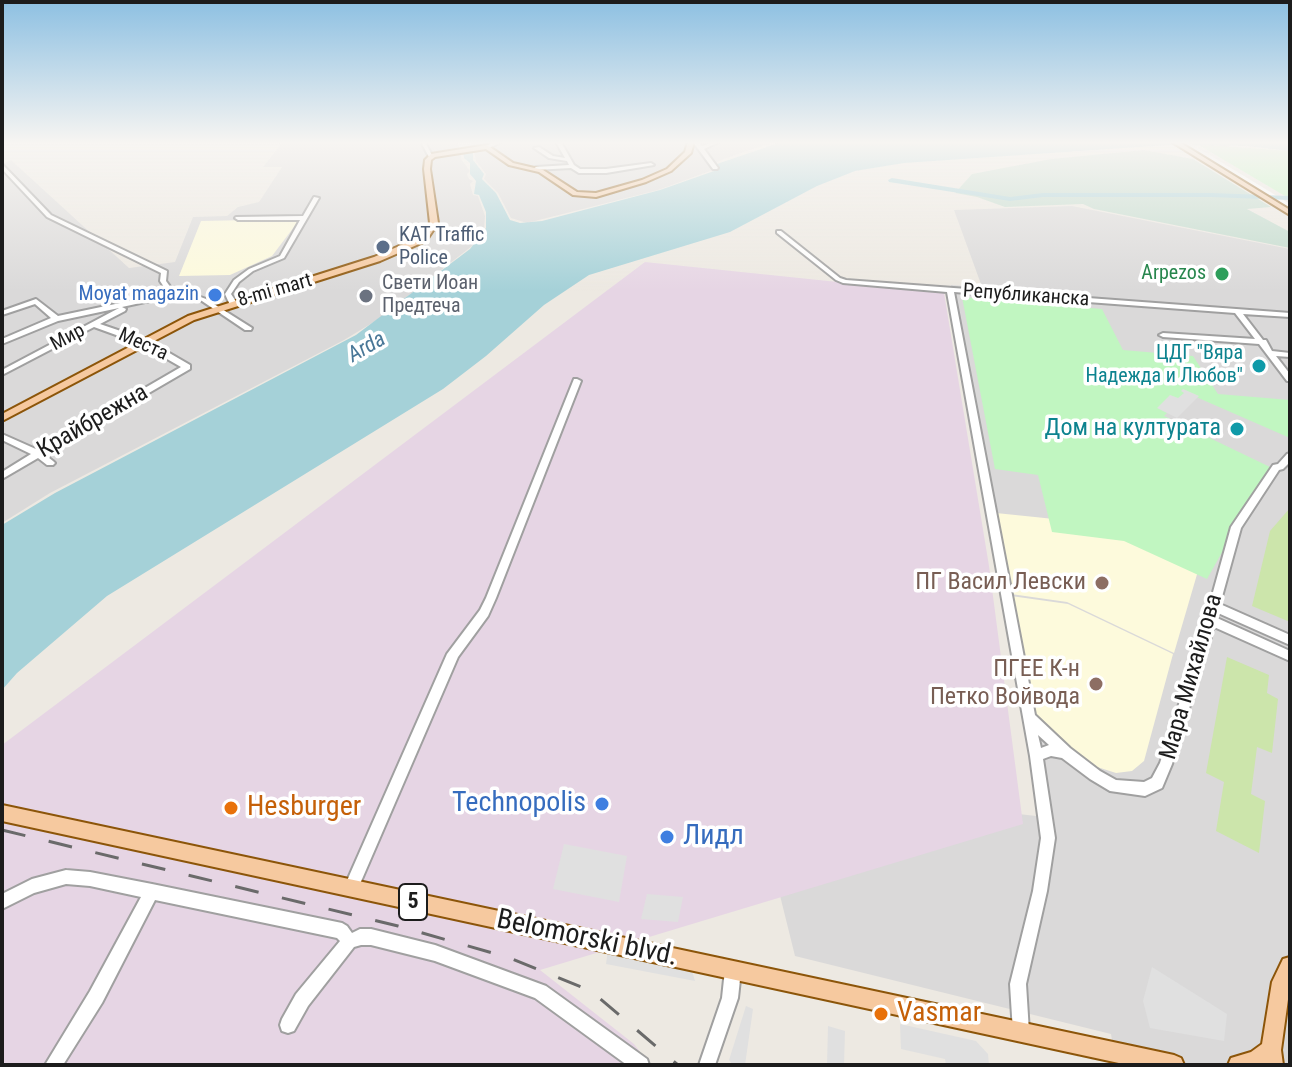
<!DOCTYPE html>
<meta charset="utf-8">
<style>
body{margin:0}
#map{position:relative;width:1292px;height:1067px;overflow:hidden;background:#ede9e2;font-family:"Roboto Condensed",sans-serif}
canvas{display:block}
.frame{position:absolute;inset:0;border:4px solid #1c1c1c;pointer-events:none}
</style>
<div id="map">
<canvas width="1292" height="1067"></canvas>
<div class="frame"></div>
</div>
<script>
const ctx = document.querySelector('canvas').getContext('2d');
ctx.lineJoin = 'round';
function fillPath(path, color) {
  ctx.fillStyle = color;
  ctx.fill(path, 'evenodd');
}
function toPath(rows) {
  const path = new Path2D();
  for (const r of rows) {
    path.moveTo(r[0], r[1]);
    for (let i = 2; i < r.length; i += 2) path.lineTo(r[i], r[i + 1]);
  }
  return path;
}
function trace(path, color, width, dash) {
  ctx.strokeStyle = color;
  ctx.lineWidth = width;
  ctx.lineCap = dash ? 'butt' : 'round';
  ctx.setLineDash(dash || []);
  ctx.stroke(path);
}
function label(font, color, halo, rows, align = 'center') {
  ctx.font = font + ' "Roboto Condensed",sans-serif';
  ctx.lineWidth = 7;
  ctx.setLineDash([]);
  ctx.textBaseline = 'middle';
  ctx.strokeStyle = halo;
  ctx.fillStyle = color;
  for (const [text, x, y, turn = 0] of rows) {
    ctx.save();
    ctx.translate(x, y);
    ctx.rotate((+turn || 0) * Math.PI / 180);
    ctx.textAlign = isNaN(turn) ? turn : align;
    if (halo) ctx.strokeText(text, 0, 0);
    ctx.fillText(text, 0, 0);
    ctx.restore();
  }
}
fillPath(toPath([
 [278,142,456,142,461,150,461,159,470,171,467,174,469,179,473,181,470,184,473,195,478,196,485,216,484,230,472,246,377,320,344,340,50,493,2,523,2,164,11,160,129,268,175,262,193,217,227,216,238,207,259,202,282,167,263,167,281,144],
 [472,142,773,142,724,159,712,165,713,170,658,190,527,223,511,218,498,193,484,179,486,174,476,161],
 [1072,206,1290,249,1290,1065,1116,1065,1111,1034,795,956,766,839,831,793,1045,817,951,285,982,287,954,210]
]), '#dad9d9');
fillPath(toPath([
 [645,262,944,293,989,566,1023,824,540,970,634,1044,650,1065,2,1065,2,745]
]), '#e6d5e4');
fillPath(toPath([
 [300,219,272,256,230,275,179,276,201,221],
 [996,513,1093,523,1198,571,1174,653,1067,602,1011,594],
 [1011,596,1068,604,1173,654,1144,761,1132,771,1116,773,1091,765,1032,714]
]), '#fdfadc');
fillPath(toPath([
 [1290,508,1290,622,1252,606,1270,531],
 [1227,657,1269,675,1267,693,1278,699,1272,753,1257,747,1251,794,1265,801,1259,853,1216,831,1224,782,1206,773]
]), '#cce5ab');
fillPath(toPath([
 [1144,150,1193,159,1271,207,1247,209,1290,232,1290,248,1094,209,1083,204,1005,207,977,197,955,193,972,174,1051,159]
]), '#c0dacc');
fillPath(toPath([
 [1197,144,1290,151,1290,199],
 [962,297,1102,309,1123,350,1193,356,1218,394,1290,400,1290,438,1187,393,1164,416,1270,467,1207,579,1124,541,1052,532,1038,475,995,469]
]), '#c1f6c1');
fillPath(toPath([
 [1183,389,1199,396,1177,418,1157,408,1170,395,1178,398,1184,393,1181,391],
 [564,844,627,856,619,902,553,889],
 [647,894,683,897,678,922,641,919],
 [608,949,643,951,650,964,659,965,669,957,689,961,695,981,606,964],
 [1152,967,1227,1014,1224,1041,1150,1028,1143,1001],
 [746,1006,753,1009,745,1065,733,1065,729,1060],
 [900,1024,976,1041,988,1054,989,1065,946,1065,945,1059,901,1049],
 [828,1026,845,1031,844,1065,827,1065]
]), '#e0e0e0');
fillPath(toPath([
 [781,142,1290,142,1290,151,1246,146,1168,145,904,163,855,171,817,186,730,232,589,275,544,305,486,356,443,389,107,596,17,673,2,690,2,525,55,493,356,335,470,249,486,228,486,212,479,195,474,194,476,181,470,174,470,163,464,158,463,151,473,150,473,160,484,174,482,179,496,193,510,220,520,223,542,221,660,190,714,171,714,165]
]), '#a5d1d8');
fillPath(toPath([
 [1169,142,1188,142,1290,204,1290,217]
]), '#fff');
fillPath(toPath([
 [892,178,1010,197,1043,193,1211,193,1290,196,1290,200,1211,197,1043,197,1010,201,889,182,888,180,892,178]
]), '#a5d1d8');
const minor = toPath([
 [421,142,425,142,433,157,429,157,421,142],
 [494,142,501,142,489,148,484,147,494,142],
 [556,142,561,142,574,165,580,169,606,169,651,163,654,165,606,173,579,173,571,168,534,170,533,169,536,167,569,165,567,161,549,158,534,148,539,147,553,156,565,158,556,142],
 [693,142,699,142,702,146,713,142,719,142,704,149,718,168,717,169,713,169,693,142],
 [2,164,51,215,167,271,166,281,174,292,182,290,206,299,252,328,251,330,245,330,202,301,182,294,122,307,126,309,125,311,100,324,147,340,190,365,190,369,44,454,53,461,55,463,53,465,47,465,38,458,2,479,2,472,31,454,2,440,2,434,38,450,181,367,141,344,94,327,2,375,2,370,119,308,58,321,2,344,2,339,51,318,35,304,2,315,2,311,36,299,58,316,168,293,160,281,161,273,47,217,2,169,2,164],
 [314,197,319,198,284,258,253,271,239,282,231,294,237,303,230,305,225,294,234,280,249,269,280,256,300,220,238,220,235,218,236,217,303,216,314,197],
 [777,231,781,231,840,278,846,280,1290,313,1290,317,1243,314,1263,340,1266,340,1272,351,1290,353,1290,357,1276,356,1290,374,1290,381,1287,381,1259,344,1163,337,1159,335,1163,333,1255,339,1235,313,954,292,1035,715,1070,748,1100,771,1116,780,1144,782,1152,778,1160,763,1198,645,1205,622,1203,620,1206,616,1209,608,1208,606,1210,603,1231,527,1273,465,1278,464,1287,454,1290,453,1290,462,1283,469,1279,470,1241,528,1220,604,1290,635,1290,645,1218,613,1217,618,1290,651,1290,661,1214,627,1172,764,1162,788,1145,796,1110,791,1090,779,1062,758,1051,756,1043,759,1055,838,1047,891,1026,984,1029,1032,1027,1038,1021,1040,1015,1038,1013,1032,1010,984,1033,891,1041,838,1030,756,947,292,843,283,836,280,777,233,777,231],
 [1038,735,1049,745,1041,748,1038,735],
 [574,379,577,379,581,381,496,598,488,616,458,657,356,893,351,895,346,893,344,888,346,883,447,654,480,610,486,598,574,379],
 [66,870,90,872,152,884,342,923,347,926,352,933,360,929,371,929,435,945,546,986,647,1059,649,1065,627,1065,535,998,435,961,371,945,361,945,354,947,308,1006,294,1031,288,1033,282,1031,280,1025,282,1019,296,994,340,941,337,938,155,900,102,1003,63,1065,45,1065,90,991,141,897,90,886,66,884,34,893,2,909,2,894,32,879,66,870],
 [733,962,738,965,741,970,738,998,715,1065,699,1065,722,998,725,970,728,965,733,962]
]);
const major = toPath([
 [688,142,694,142,691,153,671,171,646,182,596,197,573,195,539,172,509,165,486,149,435,157,431,160,430,169,438,223,426,241,380,261,194,320,2,421,2,414,188,316,374,257,420,237,430,223,424,169,425,160,431,154,487,145,513,163,543,170,577,192,596,193,642,180,667,169,685,152,688,142],
 [1172,142,1179,142,1290,210,1290,215,1172,142],
 [2,805,1174,1055,1181,1058,1184,1065,1128,1065,2,821,2,805],
 [1290,957,1290,985,1281,1050,1283,1065,1228,1065,1231,1058,1251,1052,1262,1044,1272,982,1283,959,1290,957]
]);
trace(minor, '#a0a0a0', 4);
trace(major, '#8c5509', 4);
fillPath(minor, '#fff');
fillPath(major, '#f6c99f');
trace(toPath([
 [2,830,398,926,510,958,591,991,678,1065]
]), '#6a6a6a', 3, [24, 24]);
const sky = ctx.createLinearGradient(0, 0, 0, 291);
sky.addColorStop(0, '#8dc0e2');
sky.addColorStop(0.49, '#f7f5f2');
sky.addColorStop(1, '#f7f5f200');
ctx.fillStyle = sky;
ctx.fillRect(0, 0, 1292, 291);
for (const [x, y, r, color] of [
 [383,247,8,"#5c6f8a"],
 [1222,274,8,"#2e9e5b"],
 [215,295,8,"#3f7fe0"],
 [366,296,8,"#6b7280"],
 [1259,366,8,"#0f9aa8"],
 [1237,429,8,"#0f9aa8"],
 [1102,583,8,"#8d6e63"],
 [1096,684,8,"#8d6e63"],
 [602,804,8,"#3f7fe0"],
 [231,808,8,"#e8710a"],
 [667,837,8,"#3f7fe0"],
 [881,1014,8,"#e8710a"]
]) {
  const dot = new Path2D();
  dot.arc(x, y, r, 0, 2 * Math.PI);
  ctx.fillStyle = color;
  ctx.fill(dot);
  trace(dot, '#fff', 3);
}
label('20px', '#4e5e75', '#fff', [
 ["KAT Traffic",399,236],
 ["Police",399,259]
], 'left');
label('20px', '#27864d', '#fff', [
 ["Arpezos",1206,274]
], 'right');
label('20px', '#5b616d', '#fff', [
 ["Свети Иоан",382,284],
 ["Предтеча",382,307]
], 'left');
label('20px', '#1c1c1c', '#fff', [
 ["8-mi mart",275,291,-16],
 ["Републиканска",1026,296,4],
 ["Мир",68,338,-28],
 ["Места",143,345,24]
]);
label('20px', '#366cbe', '#fff', [
 ["Moyat magazin",199,295]
], 'right');
label('20px', '#0d838f', '#fff', [
 ["ЦДГ \"Вяра",1243,354],
 ["Надежда и Любов\"",1243,377]
], 'right');
label('italic 22px', '#497797', '#fff', [
 ["Arda",367,348,-30]
]);
for (const [x, y, w] of [
 [413,902,28]
]) {
  const box = new Path2D();
  box.roundRect(x - w / 2, y - 18, w, 36, 6);
  ctx.fillStyle = '#fff';
  ctx.fill(box);
  trace(box, '#1c1c1c', 2);
}
label('bold 22px', '#1c1c1c', null, [
 ["5",413,902]
]);
label('24px', '#1c1c1c', '#fff', [
 ["Крайбрежна",93,422,-30],
 ["Мара Михайлова",1192,677,-74]
]);
label('24px', '#0d838f', '#fff', [
 ["Дом на културата",1221,429]
], 'right');
label('24px', '#785e54', '#fff', [
 ["ПГ Васил Левски",1086,583],
 ["ПГЕЕ К-н",1080,670],
 ["Петко Войвода",1080,698]
], 'right');
label('28px', '#366cbe', '#fff', [
 ["Technopolis",586,804],
 ["Лидл",683,837,"left"]
], 'right');
label('28px', '#c56008', '#fff', [
 ["Hesburger",247,808],
 ["Vasmar",897,1014]
], 'left');
label('28px', '#1c1c1c', '#fff', [
 ["Belomorski blvd.",587,939,12]
]);
</script>
